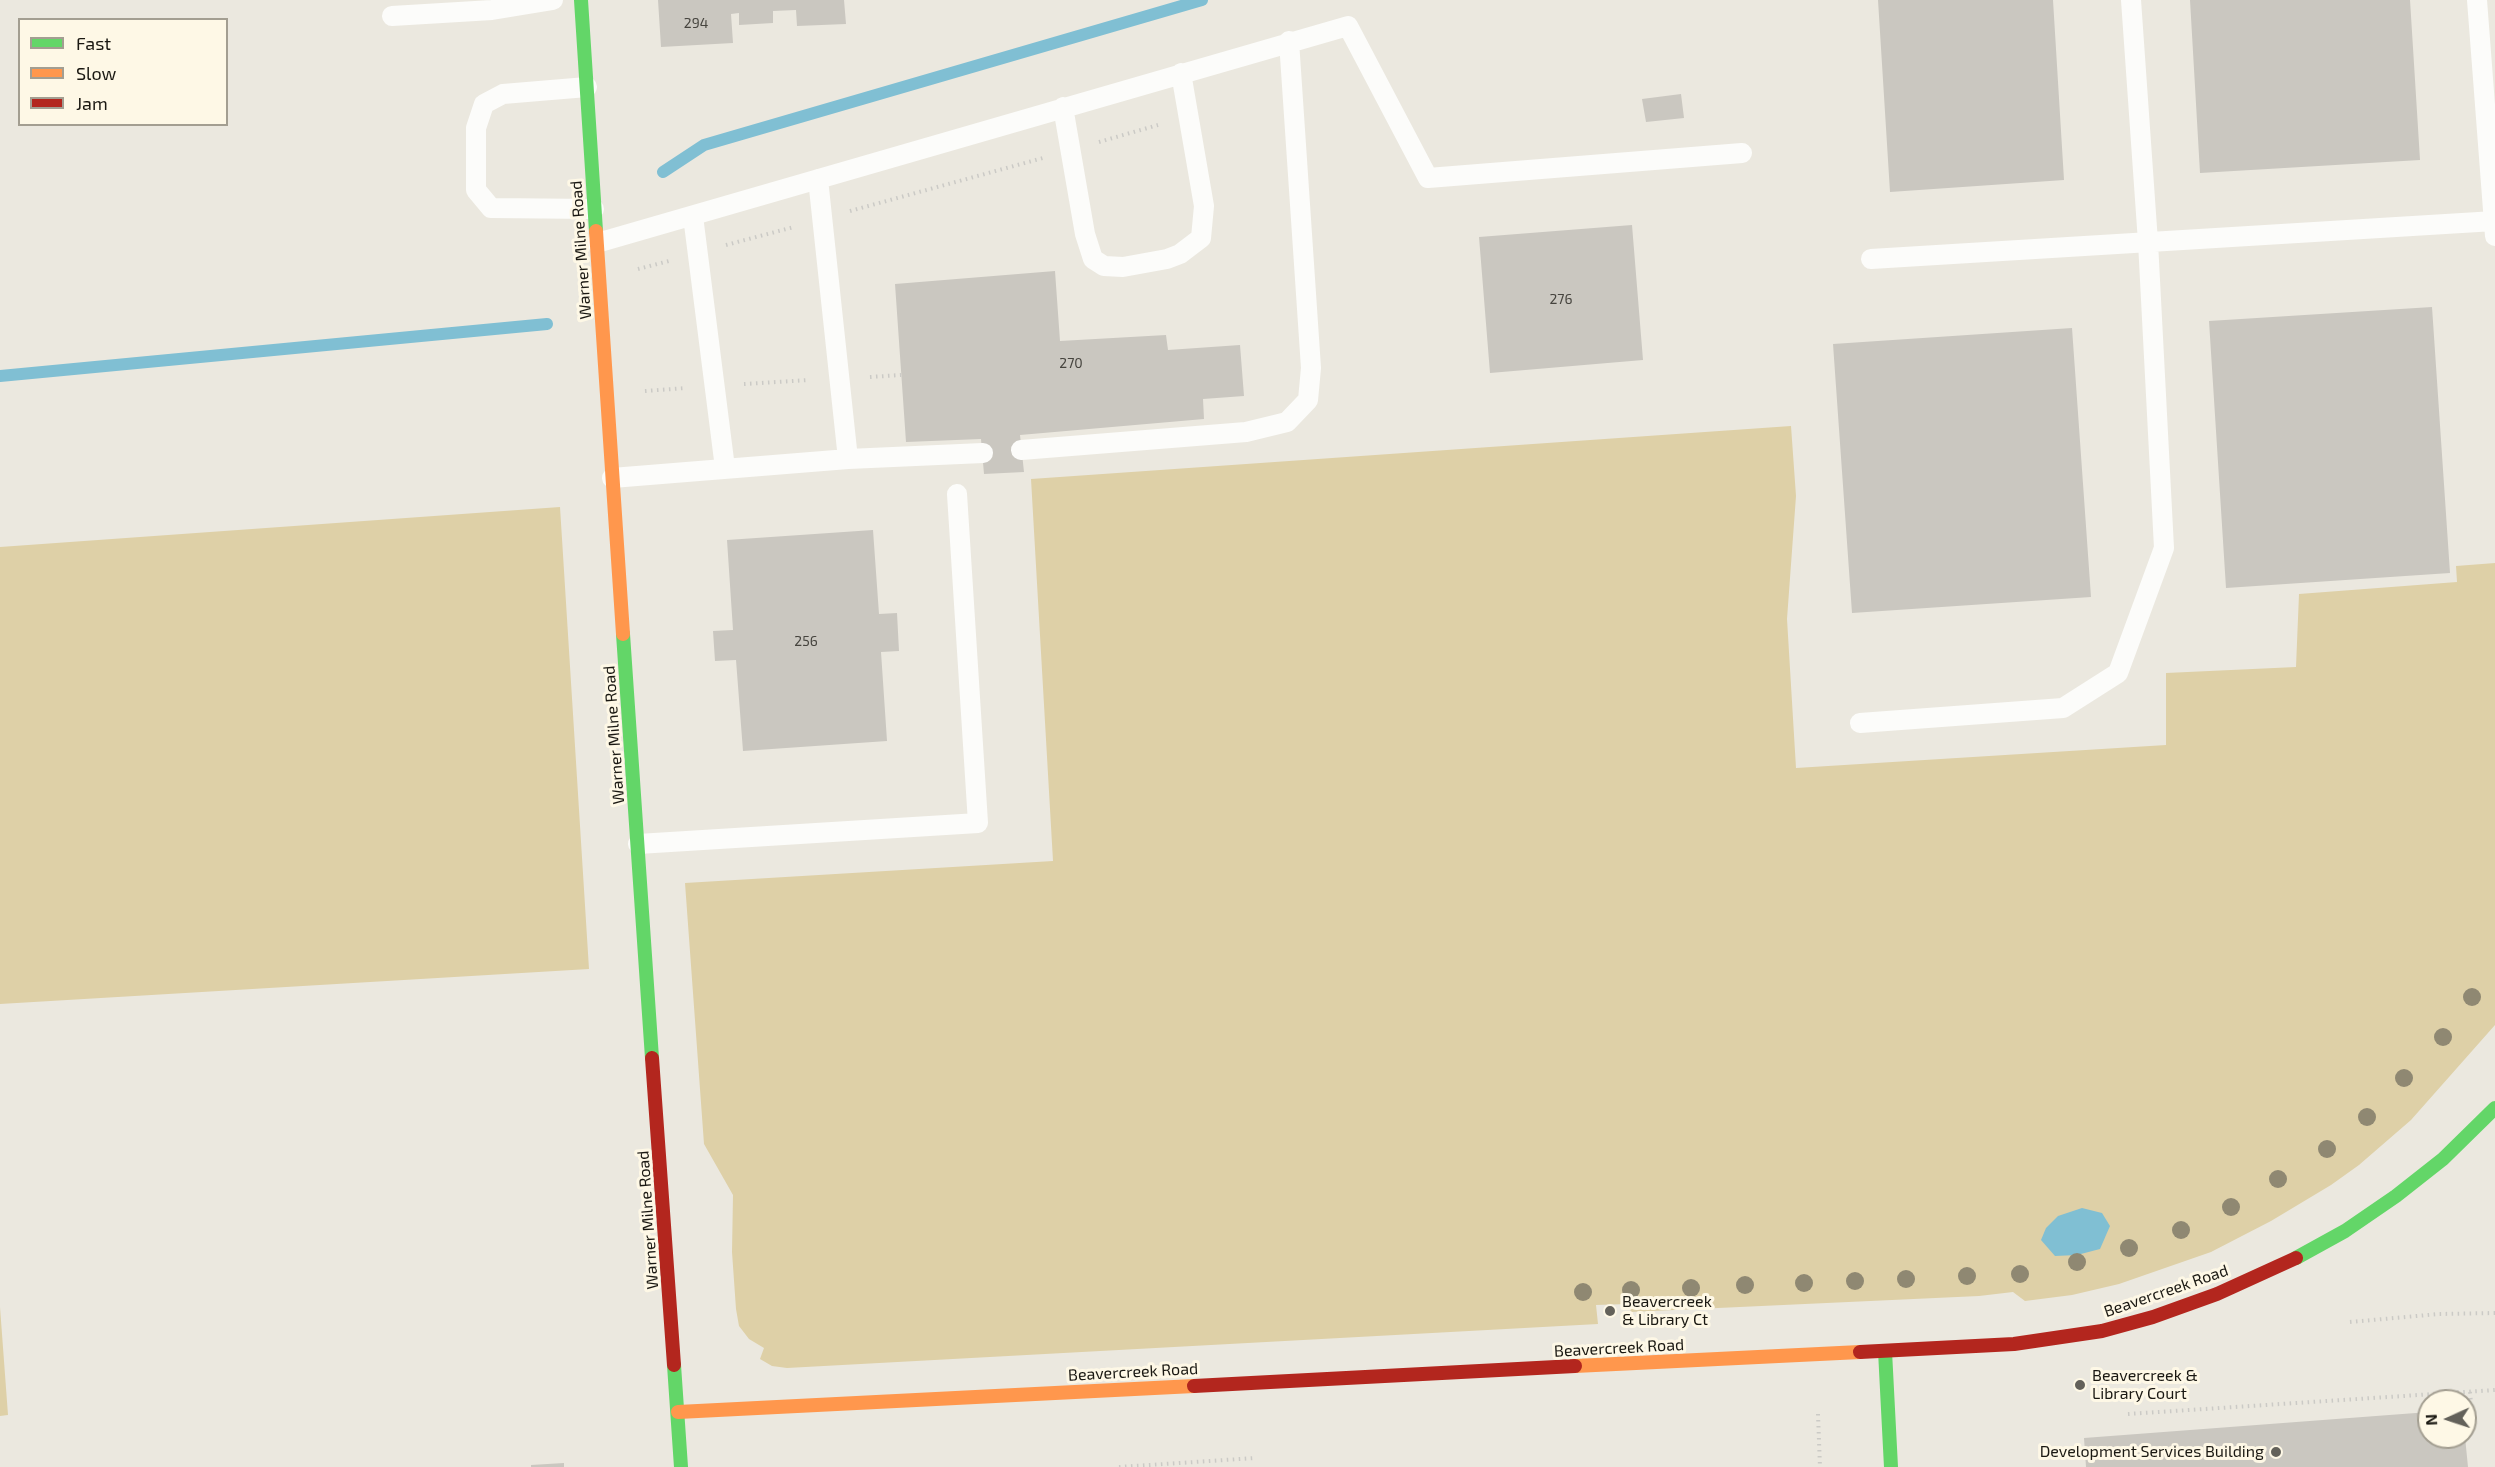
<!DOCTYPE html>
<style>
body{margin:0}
#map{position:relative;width:2495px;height:1467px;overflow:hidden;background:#ebe8df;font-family:"Exo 2",sans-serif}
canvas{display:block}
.legend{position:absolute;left:18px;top:18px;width:210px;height:108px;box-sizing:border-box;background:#fef8e6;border:2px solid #a39e91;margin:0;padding:8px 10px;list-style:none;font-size:18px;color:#1a1812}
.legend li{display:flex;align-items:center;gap:12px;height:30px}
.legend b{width:30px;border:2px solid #a39e91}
.north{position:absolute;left:2417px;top:1389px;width:60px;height:60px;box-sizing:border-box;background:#fef8e6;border:2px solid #a39e91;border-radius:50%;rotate:267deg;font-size:16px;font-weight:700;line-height:24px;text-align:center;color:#1a1812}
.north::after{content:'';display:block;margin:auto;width:21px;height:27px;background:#63615a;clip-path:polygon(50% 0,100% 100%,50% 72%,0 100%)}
</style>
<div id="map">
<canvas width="2495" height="1467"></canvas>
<ul class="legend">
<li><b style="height:8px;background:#63d668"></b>Fast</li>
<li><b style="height:8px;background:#ff974d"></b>Slow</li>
<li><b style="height:8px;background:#b3261e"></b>Jam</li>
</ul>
<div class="north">N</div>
</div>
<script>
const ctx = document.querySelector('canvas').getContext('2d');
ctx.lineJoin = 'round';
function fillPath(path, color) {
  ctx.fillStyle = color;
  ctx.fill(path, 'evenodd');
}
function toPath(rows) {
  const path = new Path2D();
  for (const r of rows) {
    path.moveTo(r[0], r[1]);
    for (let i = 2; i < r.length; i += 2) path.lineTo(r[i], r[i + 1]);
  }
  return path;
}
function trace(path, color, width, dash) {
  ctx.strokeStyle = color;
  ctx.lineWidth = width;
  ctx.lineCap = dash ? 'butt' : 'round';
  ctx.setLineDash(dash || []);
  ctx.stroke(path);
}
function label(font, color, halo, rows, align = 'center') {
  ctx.font = font + ' "Exo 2",sans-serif';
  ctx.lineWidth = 6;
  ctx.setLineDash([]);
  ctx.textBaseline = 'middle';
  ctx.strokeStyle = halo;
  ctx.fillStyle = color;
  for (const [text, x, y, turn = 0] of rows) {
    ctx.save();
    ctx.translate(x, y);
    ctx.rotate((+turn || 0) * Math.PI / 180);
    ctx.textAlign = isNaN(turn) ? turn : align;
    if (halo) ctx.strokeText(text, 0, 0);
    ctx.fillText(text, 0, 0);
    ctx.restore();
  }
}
fillPath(toPath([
 [1791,426,1796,496,1787,619,1796,768,2166,745,2166,673,2296,667,2299,594,2457,582,2456,566,2495,563,2495,1025,2411,1120,2359,1165,2331,1185,2271,1221,2211,1252,2119,1284,2072,1295,2025,1301,2013,1292,1979,1296,1631,1312,1628,1304,1596,1305,1598,1324,787,1368,772,1366,760,1359,764,1348,749,1339,739,1326,736,1309,732,1252,733,1195,704,1144,685,883,1053,861,1031,479],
 [560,507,589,969,0,1004,0,547],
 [0,1307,8,1415,0,1416]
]), '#ded0a7');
fillPath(toPath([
 [2082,1208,2102,1213,2110,1226,2100,1249,2077,1255,2055,1256,2041,1240,2046,1228,2058,1216]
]), '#80bfd3');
trace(toPath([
 [663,172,704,145,1202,0],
 [0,376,547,324]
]), '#80bfd3', 12);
fillPath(toPath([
 [658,0,844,0,846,24,797,26,796,10,773,11,773,23,739,25,739,13,731,14,733,43,661,47],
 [1878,0,2053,0,2064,180,1890,192],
 [2190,0,2410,0,2420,160,2200,173],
 [1681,94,1684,118,1646,122,1642,99],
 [1632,225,1643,360,1490,373,1479,237],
 [1055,271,1060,341,1166,335,1168,350,1240,345,1244,396,1203,399,1204,419,1020,435,1024,472,984,474,981,439,906,442,895,284],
 [2432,307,2450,573,2226,588,2209,321],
 [2072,328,2091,597,1852,613,1833,344],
 [873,530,879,614,897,613,899,651,881,652,887,741,743,751,736,660,715,661,713,631,733,630,727,540],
 [2429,1412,2429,1437,2465,1437,2468,1467,2086,1467,2084,1438],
 [564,1463,564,1467,531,1467,531,1465]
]), '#cac7c0');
trace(toPath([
 [1099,142,1158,125],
 [850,211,1043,158],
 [726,245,794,227],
 [638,269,669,261],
 [870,377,901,375],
 [744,384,809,380],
 [645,391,686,388],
 [2350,1322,2439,1314,2495,1313],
 [2470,1392,2472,1414],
 [1818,1414,1820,1467],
 [2128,1414,2495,1390],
 [1119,1467,1255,1458]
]), '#cbcac6', 4, [1.5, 4.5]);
trace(toPath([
 [2477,0,2495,236],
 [392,16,492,10,553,0],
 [587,87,503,94,484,104,476,128,476,190,491,208,594,209],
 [1063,107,1085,234,1093,259,1104,266,1123,267,1167,259,1180,254,1201,238,1204,206,1181,73],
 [818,179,848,459],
 [693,216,725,468],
 [597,243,1348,26,1428,178,1742,153],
 [1871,259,2495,221],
 [1021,450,1246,432,1287,422,1308,400,1311,368,1289,41],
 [612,478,848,459,983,453],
 [1860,723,2063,708,2118,673,2164,548,2148,242,2131,0],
 [638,844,978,823,957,494]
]), '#fcfcfa', 20);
trace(toPath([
 [581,0,596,231],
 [623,634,652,1058],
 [2296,1258,2345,1231,2396,1196,2443,1159,2495,1108],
 [1885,1351,1891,1467],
 [674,1365,681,1467]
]), '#63d668', 14);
trace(toPath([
 [596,231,623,634],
 [1575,1366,1860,1352],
 [678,1412,1194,1386]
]), '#ff974d', 14);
trace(toPath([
 [652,1058,674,1365],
 [1860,1352,2014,1344,2102,1331,2153,1317,2217,1294,2296,1258],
 [1194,1386,1575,1366]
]), '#b3261e', 14);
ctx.fillStyle = '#8f8872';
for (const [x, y] of [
 [2472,997],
 [2443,1037],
 [2404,1078],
 [2367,1117],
 [2327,1149],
 [2278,1179],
 [2231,1207],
 [2181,1230],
 [2129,1248],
 [2077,1262],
 [2020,1274],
 [1967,1276],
 [1906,1279],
 [1855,1281],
 [1804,1283],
 [1745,1285],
 [1691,1288],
 [1631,1290],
 [1583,1292]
]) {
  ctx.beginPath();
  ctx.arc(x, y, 9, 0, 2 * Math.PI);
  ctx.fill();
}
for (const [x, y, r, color] of [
 [1610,1311,6,"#63615a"],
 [2080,1385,6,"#63615a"],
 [2276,1452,6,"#63615a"]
]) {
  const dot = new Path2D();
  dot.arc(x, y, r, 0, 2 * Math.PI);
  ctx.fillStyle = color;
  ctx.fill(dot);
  trace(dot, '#fef8e6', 2);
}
label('14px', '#46443e', null, [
 ["294",696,23],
 ["276",1561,299],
 ["270",1071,363],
 ["256",806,641]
]);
label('16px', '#1a1812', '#fef8e6', [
 ["Warner Milne Road",581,250,-94],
 ["Warner Milne Road",614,735,-94],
 ["Warner Milne Road",648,1220,-94],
 ["Beavercreek Road",2166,1291,-19],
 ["Beavercreek Road",1619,1348,-3],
 ["Beavercreek Road",1133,1372,-3]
]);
label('16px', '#1a1812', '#fef8e6', [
 ["Beavercreek",1622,1302],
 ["& Library Ct",1622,1320],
 ["Beavercreek &",2092,1376],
 ["Library Court",2092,1394],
 ["Development Services Building",2264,1452,"right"]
], 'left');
</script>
